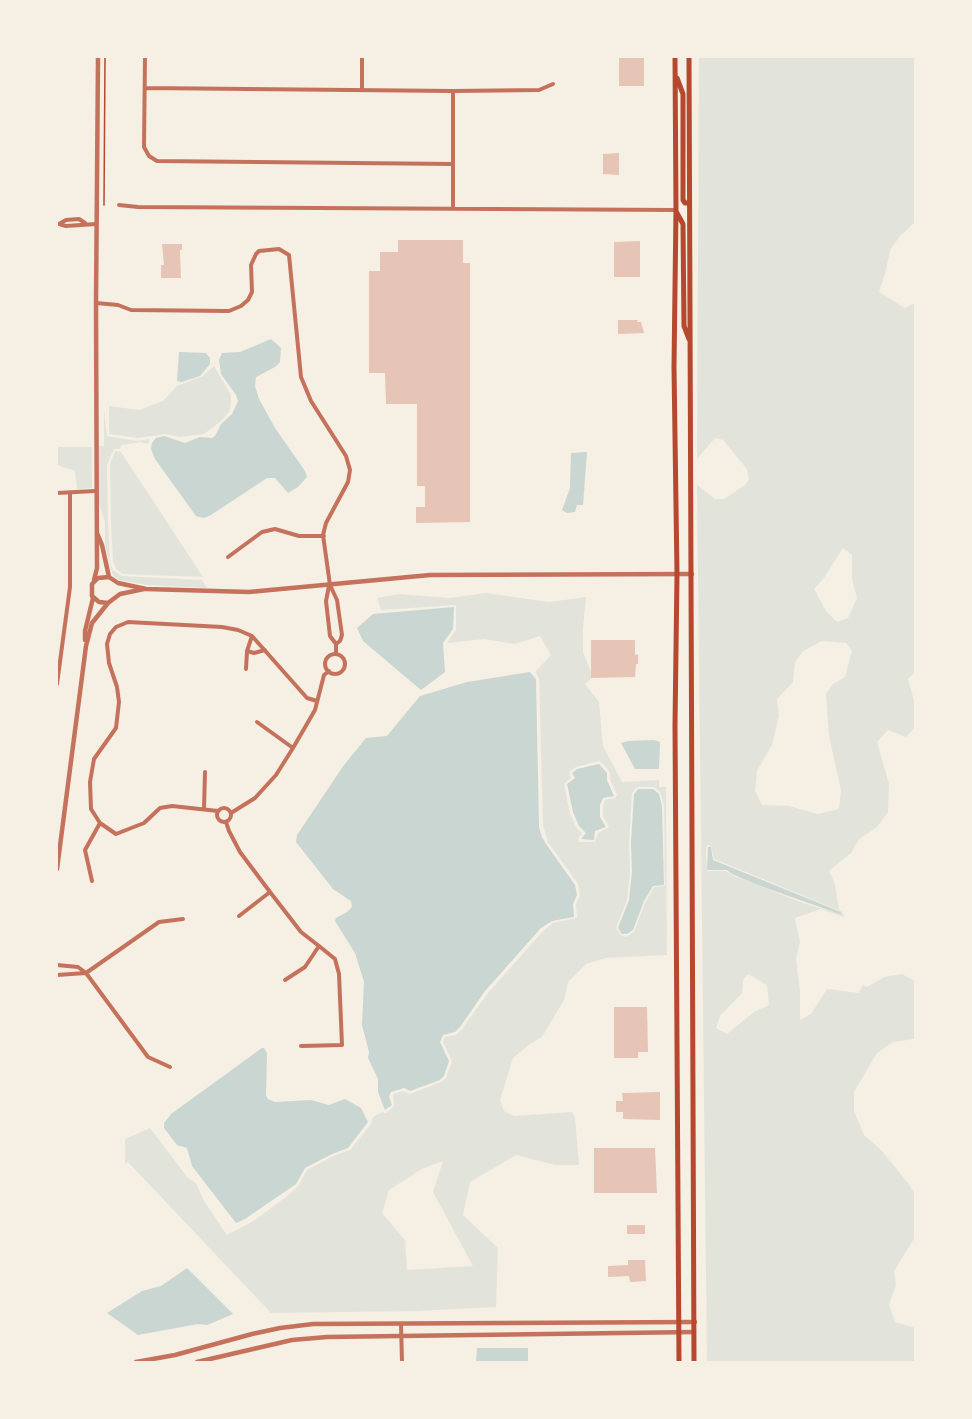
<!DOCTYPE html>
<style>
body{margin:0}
#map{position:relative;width:972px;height:1419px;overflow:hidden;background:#f6efe4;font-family:Raleway,sans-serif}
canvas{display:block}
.frame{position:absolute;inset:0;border:58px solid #f6efe4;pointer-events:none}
</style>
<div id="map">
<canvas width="972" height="1419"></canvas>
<div class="frame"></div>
</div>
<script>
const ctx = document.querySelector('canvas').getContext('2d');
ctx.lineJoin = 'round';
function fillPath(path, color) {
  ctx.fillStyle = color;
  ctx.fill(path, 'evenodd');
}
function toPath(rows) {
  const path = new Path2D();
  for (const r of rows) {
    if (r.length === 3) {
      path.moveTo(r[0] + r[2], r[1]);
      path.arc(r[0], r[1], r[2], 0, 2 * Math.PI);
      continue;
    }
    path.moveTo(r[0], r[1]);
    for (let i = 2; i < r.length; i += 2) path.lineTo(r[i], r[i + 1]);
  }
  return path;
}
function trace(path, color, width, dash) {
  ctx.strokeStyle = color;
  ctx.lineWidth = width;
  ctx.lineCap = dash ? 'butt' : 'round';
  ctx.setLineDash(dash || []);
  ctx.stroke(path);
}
fillPath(toPath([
 [699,57,915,57,915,222,900,236,890,250,886,270,879,292,905,308,915,303,915,672,908,679,915,704,915,727,906,737,888,730,877,742,889,784,888,812,877,827,859,839,851,853,829,871,835,884,839,910,843,912,844,917,821,909,795,918,800,942,796,958,800,991,800,1020,811,1014,827,989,859,993,863,985,867,987,884,977,902,974,915,981,914,1039,893,1042,877,1053,854,1092,854,1111,864,1135,881,1150,908,1183,915,1195,915,1237,894,1271,896,1285,889,1305,895,1322,915,1328,915,1362,707,1362,697,485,715,499,724,499,745,485,749,480,747,469,723,440,715,438,697,459],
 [843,548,852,555,852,579,857,598,848,618,837,622,826,611,814,589,824,578],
 [822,641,846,643,852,651,845,677,833,684,826,694,829,736,841,790,839,809,818,814,789,806,762,805,755,791,757,771,772,745,779,716,777,699,793,682,795,662,803,651],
 [707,845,711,846,714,859,831,907,842,912,843,915,803,903,732,875,726,871,707,871,706,852],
 [748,974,767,985,769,1005,754,1012,727,1034,716,1028,720,1016,742,993,743,980],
 [214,366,231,395,231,401,230,411,221,421,204,434,180,437,166,434,138,438,109,434,109,406,139,410,163,401,177,386,203,376],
 [104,410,107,436,137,441,150,439,148,444,140,442,121,445,120,449,114,449,107,465,108,523,110,562,113,570,122,576,202,580,207,588,147,585,119,580,113,576,105,545,105,522,99,504,99,446,104,446],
 [57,447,92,447,92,488,77,489,75,471,57,465],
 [115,451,121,452,203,577,123,574,116,569,113,561,111,523,110,464],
 [486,593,549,602,586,597,583,629,583,652,593,677,585,684,599,702,603,746,622,782,659,780,659,787,666,787,667,955,606,958,586,964,568,982,564,1000,542,1037,530,1044,513,1058,500,1100,504,1111,514,1116,572,1112,575,1118,579,1165,555,1165,516,1155,470,1182,463,1215,498,1248,496,1307,416,1311,271,1313,128,1162,125,1164,125,1139,150,1128,188,1178,196,1183,204,1201,227,1235,255,1220,291,1193,299,1185,307,1170,333,1156,350,1150,371,1124,373,1117,382,1112,386,1113,394,1106,393,1094,403,1091,410,1094,441,1082,446,1078,452,1061,443,1042,445,1037,456,1035,462,1029,488,993,543,931,553,923,577,918,576,904,580,895,578,884,548,842,543,826,539,678,535,672,551,655,540,636,515,644,484,639,447,643,456,630,456,605,381,610,377,598,400,594,450,598],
 [600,761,610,772,610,779,617,795,615,798,605,800,603,806,603,816,609,827,598,833,595,842,579,842,578,839,582,833,576,827,570,814,564,784,571,778,569,772,576,767],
 [637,787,654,787,660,792,664,806,665,886,654,887,645,903,634,932,626,937,621,935,616,928,627,900,630,872,629,843,632,793],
 [443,1161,433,1192,473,1266,407,1270,405,1240,382,1213,389,1190,422,1169]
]), '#e2e4dc');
fillPath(toPath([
 [271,339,281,348,280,362,275,367,256,377,255,386,259,399,275,428,305,471,307,477,298,487,288,493,275,478,267,478,211,515,204,518,196,516,155,459,151,449,152,443,156,438,164,436,185,443,200,437,212,438,215,436,221,424,232,414,238,401,236,395,221,374,219,360,222,353,240,352],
 [179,352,206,353,210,358,210,364,200,376,182,382,177,381],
 [587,452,583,505,577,505,575,512,567,513,562,510,570,488,571,453],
 [454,607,453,629,443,643,445,672,421,690,363,641,357,628,373,614],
 [530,672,536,679,539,827,542,837,546,844,575,885,577,895,573,904,574,917,552,921,541,928,485,991,460,1027,455,1032,443,1035,440,1042,449,1061,444,1076,440,1080,410,1091,404,1088,391,1092,389,1097,392,1105,385,1110,378,1092,378,1079,368,1058,369,1052,362,1025,364,982,355,953,335,921,336,918,347,912,352,907,351,901,333,889,296,842,297,835,344,765,366,738,387,736,420,696,467,682],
 [654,740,660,742,659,769,635,769,621,743,628,741],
 [599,764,607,773,607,780,614,796,603,798,600,805,600,817,606,827,595,831,594,840,581,839,586,833,579,826,573,812,567,784,575,778,572,773,577,769],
 [638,789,653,789,659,794,662,806,664,885,653,886,644,901,633,930,627,934,622,934,618,928,629,900,632,872,631,843,634,794],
 [708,847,711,847,713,860,841,912,842,915,755,884,732,874,727,870,707,870],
 [262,1048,264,1048,267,1053,266,1096,268,1099,275,1102,311,1100,329,1105,345,1099,361,1108,368,1122,348,1148,332,1154,305,1168,296,1184,245,1219,236,1223,192,1166,187,1148,177,1145,164,1128,164,1123,171,1114],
 [187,1268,233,1314,207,1325,198,1324,138,1335,107,1313,142,1291,161,1286],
 [477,1348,528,1348,528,1362,476,1362]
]), '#c9d6d2');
fillPath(toPath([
 [619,57,644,57,644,86,619,86],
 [619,153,619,175,603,174,603,154],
 [398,240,463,240,463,263,470,263,470,522,416,523,416,507,425,507,425,486,417,486,417,404,386,404,385,373,369,373,369,271,380,271,380,252,398,252],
 [640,241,640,277,614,277,614,242],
 [162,244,182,244,182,250,180,250,181,278,161,278,161,265,164,265],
 [618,320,638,320,637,322,641,322,644,333,618,334],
 [591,640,635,640,635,655,638,654,638,664,636,664,635,677,591,678],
 [614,1007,647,1007,648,1052,638,1052,638,1058,614,1058],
 [660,1092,660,1120,623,1119,623,1112,616,1112,616,1101,623,1101,622,1093],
 [594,1148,655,1148,657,1193,594,1193],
 [627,1225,645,1225,645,1234,627,1234],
 [628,1260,645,1260,646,1281,630,1282,629,1276,608,1277,608,1266,628,1265]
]), '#e6c5b7');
trace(toPath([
 [104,205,105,57]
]), '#b5482f', 1.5);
trace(toPath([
 [145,57,144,147,149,156,157,161,452,164],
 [145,88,453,91,539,90,553,84],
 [362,90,362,57],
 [119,205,138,207,676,210],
 [453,209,453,91],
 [85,223,79,219,66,220,59,224,66,226,96,224],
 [96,303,118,305,131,310,229,311,241,306,248,300,252,292,251,265,256,254,259,251,279,249,289,255,301,377,311,401,346,456,350,470,348,482,326,523,323,535,330,585,337,600,342,635,340,641,336,644],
 [57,493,95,491],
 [228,557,262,532,275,529,299,536,324,536],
 [329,586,326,601,330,636,336,644,336,653],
 [247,651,254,653,265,650],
 [335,664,10],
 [246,669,247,651,252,636,307,698,317,701],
 [57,684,70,587,70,493],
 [293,748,315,710,324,675,329,671],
 [224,815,7],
 [204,809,205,772],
 [231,813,255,798,276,775,293,748,257,722],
 [226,822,229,831,240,852,270,892],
 [100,823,116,834,144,823,160,808,172,806,218,811],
 [92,881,85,850,100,823,91,809,90,782,94,759,116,728,119,702,117,687,109,663,107,644,110,634,116,627,128,622,222,627,238,630,252,636],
 [239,916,270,892,301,932,319,946],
 [57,965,78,967,86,973,148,1057,170,1067],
 [57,975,86,973,159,922,183,919],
 [285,980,305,967,319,946,335,959,339,974,342,1045,301,1046],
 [401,1324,402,1362]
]), '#c5725c', 4);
trace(toPath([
 [97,533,102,545,109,577,118,583,146,589,249,592,430,575,692,574],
 [109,577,98,578,92,584,92,596,99,602,108,603,120,594,144,589],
 [94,580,97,568,96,303,98,57],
 [85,640,85,631,93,598],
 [57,869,86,646,92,623,108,603],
 [136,1362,175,1355,252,1334,280,1328,313,1324,695,1322],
 [197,1362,292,1340,327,1337,694,1332]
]), '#c5725c', 4.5);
trace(toPath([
 [675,57,676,210,674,367,677,574,675,725,679,1362],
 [689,57,694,1362],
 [677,78,683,94,683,200,685,203,688,203],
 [677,213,683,224,684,326,689,339]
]), '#b5482f', 5);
</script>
